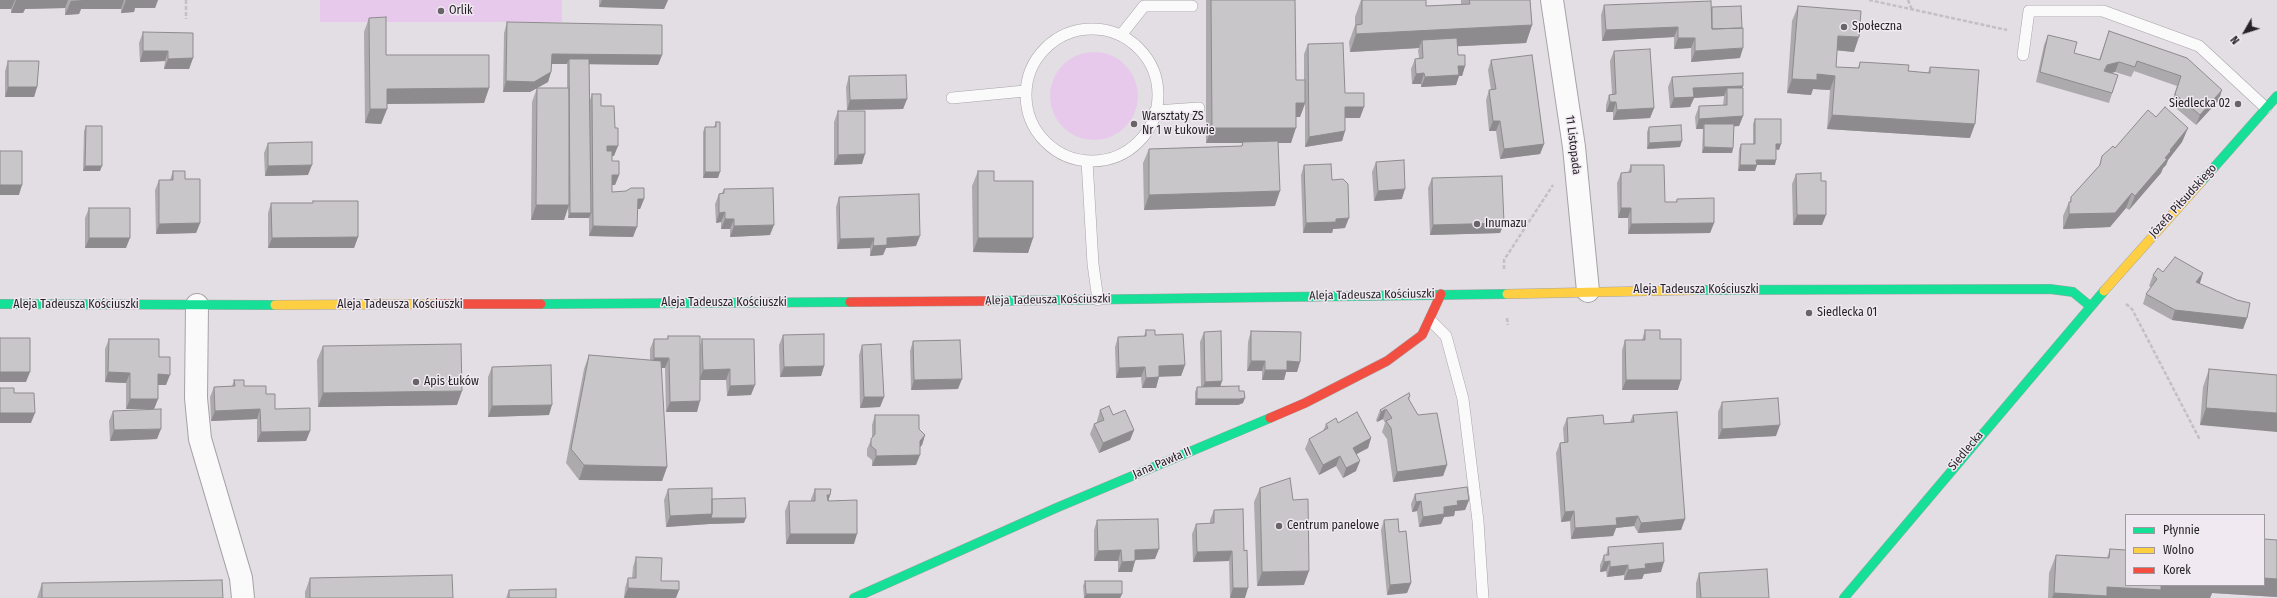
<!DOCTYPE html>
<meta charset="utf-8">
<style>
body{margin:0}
#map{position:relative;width:2277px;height:598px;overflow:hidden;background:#e3dee3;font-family:"Fira Sans Condensed",sans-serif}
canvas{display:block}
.legend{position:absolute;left:2125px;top:514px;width:140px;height:72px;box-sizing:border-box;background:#f1e9f2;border:1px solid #a09aa0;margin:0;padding:5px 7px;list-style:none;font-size:12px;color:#262326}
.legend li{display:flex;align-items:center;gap:8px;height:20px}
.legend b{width:20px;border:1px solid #a09aa0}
.north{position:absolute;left:2225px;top:12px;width:40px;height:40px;-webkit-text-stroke:3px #f1e9f2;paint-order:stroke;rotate:231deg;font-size:11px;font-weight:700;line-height:16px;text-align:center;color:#262326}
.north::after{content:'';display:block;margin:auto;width:14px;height:18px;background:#262326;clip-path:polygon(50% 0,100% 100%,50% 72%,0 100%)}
</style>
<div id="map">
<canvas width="2277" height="598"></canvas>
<ul class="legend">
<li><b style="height:5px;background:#16e098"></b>Płynnie</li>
<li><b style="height:5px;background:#ffcf43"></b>Wolno</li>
<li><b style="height:5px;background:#f24e42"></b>Korek</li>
</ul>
<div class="north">N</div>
</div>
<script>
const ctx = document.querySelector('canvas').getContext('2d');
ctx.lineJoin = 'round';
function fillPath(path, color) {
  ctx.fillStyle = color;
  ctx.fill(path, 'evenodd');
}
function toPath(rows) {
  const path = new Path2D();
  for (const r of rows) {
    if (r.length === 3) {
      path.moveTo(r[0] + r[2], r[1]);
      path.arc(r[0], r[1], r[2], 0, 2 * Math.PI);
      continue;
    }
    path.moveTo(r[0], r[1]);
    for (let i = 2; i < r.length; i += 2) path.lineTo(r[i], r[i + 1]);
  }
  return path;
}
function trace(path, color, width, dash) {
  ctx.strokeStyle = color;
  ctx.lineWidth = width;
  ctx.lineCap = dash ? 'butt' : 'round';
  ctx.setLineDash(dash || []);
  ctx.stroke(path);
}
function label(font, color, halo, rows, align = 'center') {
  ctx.font = font + ' "Fira Sans Condensed",sans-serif';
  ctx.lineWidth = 3;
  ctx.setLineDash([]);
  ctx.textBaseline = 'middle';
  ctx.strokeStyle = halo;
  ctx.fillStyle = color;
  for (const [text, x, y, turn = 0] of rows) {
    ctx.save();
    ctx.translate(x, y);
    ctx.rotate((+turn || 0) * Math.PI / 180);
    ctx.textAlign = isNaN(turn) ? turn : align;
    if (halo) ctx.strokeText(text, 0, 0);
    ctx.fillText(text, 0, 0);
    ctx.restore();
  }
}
fillPath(toPath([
 [320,0,562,0,562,22,320,22],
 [1094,96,44]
]), '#e7caeb');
const lane = toPath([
 [1092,95,66],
 [1121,35,1144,6,1192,6],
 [2023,55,2029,11,2103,11,2199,46,2266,108],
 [952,98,1025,91],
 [1155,111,1199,108],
 [1087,161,1093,264,1098,300],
 [1430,320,1446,336,1463,399,1478,521,1483,598]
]);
const street = toPath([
 [1552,0,1574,147,1588,291],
 [197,305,196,398,200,439,241,578,243,598]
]);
const fast = toPath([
 [2202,181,2277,96],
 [1694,290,2050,289,2073,292,2090,306],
 [988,301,1507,294],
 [0,304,275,305],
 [541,304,850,302],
 [854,598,1056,508,1270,418],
 [1844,598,2104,291]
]);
const slow = toPath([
 [2104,291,2202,181],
 [1507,294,1694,290],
 [275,305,434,304]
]);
const jam = toPath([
 [850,302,988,301],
 [434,304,541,304],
 [1270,418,1305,403,1387,361,1422,335,1441,294]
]);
trace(lane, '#a6a3a6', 12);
trace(street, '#a6a3a6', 24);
trace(fast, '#a6a3a6', 10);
trace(slow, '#a6a3a6', 10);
trace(jam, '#a6a3a6', 10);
trace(toPath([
 [186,0,186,19],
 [1869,0,2007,30],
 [1908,0,1912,10],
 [1504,269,1504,260,1553,185],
 [2126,304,2132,309,2200,440],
 [1507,318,1508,325]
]), '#c2c0c2', 2.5, [4, 2]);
trace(lane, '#fbfafb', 11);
trace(street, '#fbfafb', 22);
trace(fast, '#16e098', 9);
trace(slow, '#ffcf43', 9);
trace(jam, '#f24e42', 9);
fillPath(toPath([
 [0,0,158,0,155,8,135,8,134,12,121,13,121,9,81,9,79,14,65,15,65,8,25,9,23,13,11,13,11,9],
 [599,0,668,0,664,9,599,7],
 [1206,0,1295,0,1296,80,1304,80,1304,54,1308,44,1345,93,1360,118,1345,118,1345,131,1342,141,1305,147,1305,104,1300,117,1296,117,1291,143,1278,143,1275,206,1144,210,1143,163,1149,149,1241,146,1243,143,1206,143],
 [1361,0,1426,0,1426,6,1461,4,1461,0,1530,0,1532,25,1526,43,1458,46,1458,55,1465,66,1462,76,1459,76,1456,85,1421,87,1421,84,1412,84,1411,69,1415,59,1419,58,1418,50,1419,48,1350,52,1349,42,1355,25,1355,17],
 [1604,5,1712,7,1740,58,1691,62,1691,48,1674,49,1674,37,1602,41,1601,15],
 [1798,6,1854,52,1837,50,1836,67,1858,68,1860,62,1908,71,1928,73,1930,67,1970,138,1827,129,1830,90,1813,89,1811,95,1787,93,1792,21],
 [369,18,386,55,489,88,484,103,387,104,387,109,381,124,365,123,364,32],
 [507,22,662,55,658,65,589,64,590,100,592,94,601,106,614,156,612,156,612,161,619,175,615,185,612,185,612,192,644,199,640,209,637,209,633,237,589,236,589,218,568,218,568,207,564,220,531,220,532,102,537,88,530,92,503,92,504,33],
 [552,64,567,64,567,88,537,88,548,82,551,72],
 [2109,31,2187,58,2219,100,2196,125,2171,104,2177,86,2134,71,2131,77,2115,72,2110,73,2118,75,2109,103,2036,82,2044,45,2048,35,2074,53,2099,60],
 [143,32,193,58,189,69,164,69,165,61,140,62,139,43],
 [1614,51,1654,108,1650,118,1613,120,1613,112,1606,112,1606,105,1609,95,1612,94,1610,61],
 [1491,60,1544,144,1540,154,1500,159,1496,131,1489,131,1486,100,1489,90,1491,90,1488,70],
 [8,61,37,87,34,97,5,97,5,71],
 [849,76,907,99,903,109,847,110,846,87],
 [1672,77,1743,86,1742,88,1743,116,1739,126,1734,126,1733,148,1732,153,1702,153,1703,129,1696,129,1695,117,1699,106,1723,105,1724,96,1694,98,1690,107,1670,108,1668,87],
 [838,111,862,164,834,165,834,122],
 [2156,117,2188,128,2182,142,2168,160,2166,165,2163,168,2161,173,2129,210,2126,208,2110,227,2063,229,2063,216,2069,202,2070,202,2071,197,2099,166,2102,156,2115,148],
 [1755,119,1779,150,1776,149,1775,165,1757,165,1755,171,1738,171,1739,149,1741,144,1753,144,1753,124],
 [716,122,718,178,703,178,703,132,705,127,714,127],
 [86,126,100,171,83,171,84,131],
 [1649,127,1680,147,1647,149,1647,132],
 [268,143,308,175,265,176,264,153],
 [1376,162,1402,199,1374,201,1372,172],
 [1304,165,1332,180,1345,228,1333,229,1332,233,1303,233,1301,175],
 [1631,165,1665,202,1676,202,1677,199,1714,223,1710,233,1628,234,1628,218,1618,218,1617,183,1621,173,1628,173],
 [173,171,185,179,200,223,196,233,156,234,155,190,159,180,170,180],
 [978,171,994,181,1033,238,1028,253,973,252,972,186],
 [1796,174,1822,225,1793,225,1792,184],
 [1432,178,1504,223,1500,233,1430,235,1428,188],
 [724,189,770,235,730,237,730,229,721,229,721,222,716,223,715,204,719,194,722,193],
 [839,197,916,246,886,248,883,255,870,256,870,248,837,249,836,207],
 [313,201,358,237,354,248,268,248,268,213,271,203,313,203],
 [89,208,126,248,85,248,85,218],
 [2163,272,2199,284,2247,318,2243,329,2172,320,2143,304,2146,294,2151,287,2149,286,2153,275],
 [1146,330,1155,335,1185,365,1181,376,1159,376,1156,388,1142,388,1141,377,1116,378,1115,347,1118,337,1144,336],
 [1645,330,1660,339,1678,390,1622,390,1622,350,1625,340,1642,340],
 [1251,331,1300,362,1297,372,1286,372,1284,380,1262,380,1262,371,1247,371,1248,342],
 [1204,332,1220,386,1239,391,1243,403,1238,405,1195,405,1195,392,1197,387,1201,387,1200,342],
 [783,335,824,366,821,376,780,377,779,345],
 [668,336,700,346,702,339,754,339,751,395,727,396,726,380,700,380,697,412,666,412,665,368,661,368,667,467,662,481,579,480,566,463,584,369,589,355,650,360,650,349,654,339,667,339],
 [109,339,159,357,166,385,158,385,158,399,154,409,126,409,126,383,105,382,105,349],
 [913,341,958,389,911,390,910,351],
 [862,345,884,397,880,407,860,408,859,355],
 [323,346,457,405,318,407,317,360],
 [492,367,549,415,488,417,488,377],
 [2209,369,2277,375,2200,425,2203,387],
 [234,380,244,386,266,394,275,409,310,431,306,441,257,442,257,419,211,421,210,397,214,387,232,386],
 [1410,396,1409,401,1447,465,1443,476,1393,482,1387,439,1382,432,1385,423,1383,419,1377,422,1376,420,1380,410],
 [1722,402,1776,436,1718,439,1718,412],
 [1100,410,1113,415,1134,430,1130,440,1099,453,1090,434,1094,424,1097,422,1097,421],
 [113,411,157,439,110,441,109,421],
 [875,415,919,429,925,435,922,445,920,447,916,465,872,466,872,460,867,456,867,449,872,438,872,425],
 [1633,415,1685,519,1681,530,1638,533,1634,526,1616,528,1613,536,1571,539,1570,521,1561,522,1556,453,1560,443,1564,442,1563,428,1567,418,1604,424,1630,422],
 [1338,423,1371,438,1368,448,1357,454,1356,471,1343,478,1336,466,1319,475,1305,449,1309,439,1323,431,1326,424],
 [1260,488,1304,585,1257,586,1254,502],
 [668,489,712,499,744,523,709,524,666,527,664,500],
 [815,489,830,495,828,501,854,544,786,544,785,511,789,501,811,501,811,499],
 [1415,494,1469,500,1465,510,1455,511,1454,516,1444,517,1441,524,1419,527,1417,511,1412,512,1411,504],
 [1243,509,1245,598,1230,598,1229,561,1193,562,1192,534,1196,524,1210,524,1210,520,1214,510],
 [1097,520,1155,559,1135,560,1132,572,1118,572,1118,561,1094,561,1094,530],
 [1384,520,1399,532,1411,583,1407,593,1387,595,1381,530],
 [2277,540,2277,597,2212,593,2210,598,2048,598,2049,573,2056,555,2107,558,2110,549,2126,585],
 [1608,547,1661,572,1644,574,1642,579,1624,580,1624,575,1607,577,1606,571,1600,572,1600,565,1604,555,1606,555],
 [636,557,662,558,624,598,625,588,628,578,632,578,633,567],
 [1699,573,1769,598,1696,598,1696,583],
 [310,578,453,598,305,598,305,592],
 [1085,581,1122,594,1120,598,1084,598,1083,586],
 [42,583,223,598,37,598],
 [509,590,556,598,506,598]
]), '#adaaad');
fillPath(toPath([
 [0,0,15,0,11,9,0,9],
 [16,0,68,0,65,8,25,9,23,13,11,13],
 [83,0,124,0,121,9,81,9,79,14,65,15,71,1],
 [126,0,158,0,155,8,135,8,134,12,121,13],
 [602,0,668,0,664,9,599,7],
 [1532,25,1526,43,1423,48,1422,40,1419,48,1350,52,1356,34],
 [1678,27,1674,37,1602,41,1606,30],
 [1838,36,1859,37,1854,52,1833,50],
 [1678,38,1695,38,1691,48,1674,49],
 [1743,48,1740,58,1691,62,1695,51],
 [143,51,168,51,165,61,140,62],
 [552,54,662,55,658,65,569,64,569,59,567,64,548,64],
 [193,58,189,69,164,69,168,59],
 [2119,62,2115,72,2104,75,2101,81,2107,65],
 [1458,66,1465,66,1462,76,1459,76,1456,85,1421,87,1425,77],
 [551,72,548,82,530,92,503,92,506,81],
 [1424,73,1421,84,1412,84,1416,74],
 [1817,74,1835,76,1830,90,1813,89,1811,95,1787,93,1792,79],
 [1743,86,1739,96,1727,88,1724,96,1694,98,1690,107,1670,108,1674,98,1693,88],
 [8,87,37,87,34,97,5,97],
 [489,88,484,103,381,104,387,89],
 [2222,90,2219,100,2196,125,2200,115],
 [907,99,903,109,847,110,850,100],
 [1610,102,1616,102,1613,112,1606,112],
 [1296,103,1305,103,1300,117,1291,117],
 [1345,107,1364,107,1360,118,1341,118],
 [1654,108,1650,118,1613,120,1617,110],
 [370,109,387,109,381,124,365,123],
 [1832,115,1975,124,1970,138,1827,129],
 [1743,116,1739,126,1704,129,1704,124,1703,129,1696,129,1699,119],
 [1493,121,1500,121,1496,131,1489,131],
 [1212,128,1296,128,1291,143,1206,143],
 [2188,128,2182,142,2168,160,2166,165,2163,168,2161,173,2129,210,2135,196,2165,158,2170,150],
 [1345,131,1342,141,1305,147,1309,137],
 [1682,141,1680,147,1647,149,1649,143],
 [1544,144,1540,154,1500,159,1504,149],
 [1776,144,1781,144,1779,150,1775,149],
 [607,146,618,146,614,156,604,156],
 [1704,147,1733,148,1732,153,1702,153],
 [865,154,862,164,834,165,838,155],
 [1756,160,1776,160,1775,165,1757,165,1755,171,1738,171,1740,165],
 [312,165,308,175,265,176,268,166],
 [85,166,102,166,100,171,83,171],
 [705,172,720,172,718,178,703,178],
 [612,175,619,175,615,185,608,185],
 [0,185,22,185,19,195,0,195],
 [1405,189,1402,199,1374,201,1378,191],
 [1280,191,1275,206,1144,210,1149,195],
 [2132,193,2126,208,2110,227,2063,229,2069,214],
 [638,199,644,199,640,209,634,209],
 [536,205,569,205,564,220,531,220],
 [1621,208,1631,208,1628,218,1618,218],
 [725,212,721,222,716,223,719,213],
 [570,213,591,213,589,218,568,218],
 [1797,215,1826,215,1822,225,1793,225],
 [1349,218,1345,228,1333,229,1332,233,1303,233,1306,223,1336,219],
 [725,219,734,219,730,229,721,229],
 [200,223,196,233,156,234,159,224],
 [1504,223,1500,233,1430,235,1433,225],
 [1714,223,1710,233,1628,234,1631,224],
 [774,225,770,235,730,237,734,226],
 [593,226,637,227,633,237,589,236],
 [920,236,916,246,886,248,883,255,870,256,873,246,887,238],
 [358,237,354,248,268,248,272,238],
 [89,238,130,238,126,248,85,248],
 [874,238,870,248,837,249,840,239],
 [978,238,1033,238,1028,253,973,252],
 [2203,273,2200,283,2193,292,2196,282],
 [2175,310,2247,318,2243,329,2172,320],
 [654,358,669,358,665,368,651,368],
 [1251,361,1265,361,1262,371,1247,371],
 [1287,361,1300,362,1297,372,1286,372,1284,380,1262,380,1265,370],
 [1185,365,1181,376,1155,377,1159,366],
 [824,366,821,376,780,377,784,367],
 [1145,367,1141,377,1116,378,1119,368],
 [730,369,726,380,699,380,703,370],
 [0,372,30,372,26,382,0,382],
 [108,372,130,373,126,383,105,382],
 [158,374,170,375,166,385,155,385],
 [1159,377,1156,388,1142,388,1146,378],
 [962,379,958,389,911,390,914,380],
 [1626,380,1681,380,1678,390,1622,390],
 [1222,381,1219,391,1201,392,1205,382],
 [755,385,751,395,727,396,730,386],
 [462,391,457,405,318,407,323,393],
 [864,397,884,397,880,407,860,408],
 [1245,398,1243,403,1238,405,1195,405,1197,399],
 [130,399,158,399,154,409,126,409],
 [700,401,697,412,666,412,670,402],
 [552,405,549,415,488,417,492,406],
 [2206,408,2277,413,2277,432,2200,425],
 [260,409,257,419,211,421,215,411],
 [1386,409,1383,419,1377,422,1381,412],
 [0,413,35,413,31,423,0,423],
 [1780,425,1776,436,1718,439,1722,429],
 [161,429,157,439,110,441,114,430],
 [1134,430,1130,440,1099,453,1103,443],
 [310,431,306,441,257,442,261,432],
 [925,435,922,445,916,451,920,441],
 [1371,438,1368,448,1349,458,1353,448],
 [920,455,916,465,872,466,876,456],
 [1340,456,1336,466,1319,475,1323,465],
 [1360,461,1356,471,1343,478,1346,468],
 [584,465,667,467,662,481,579,480],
 [1447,465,1443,476,1393,482,1397,472],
 [827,495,830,495,827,505],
 [1469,500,1465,510,1455,511,1454,516,1444,517,1441,524,1419,527,1423,517,1444,507,1457,501],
 [1421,501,1417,511,1412,512,1416,502],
 [1574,511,1570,521,1561,522,1565,512],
 [712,514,746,518,744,523,709,524,666,527,670,516],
 [1638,516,1634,526,1616,528,1613,536,1571,539,1575,528,1616,518],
 [1685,519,1681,530,1638,533,1641,523],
 [790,534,857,534,854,544,786,544],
 [1159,549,1155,559,1131,560,1135,550],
 [1121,550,1118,561,1094,561,1098,551],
 [1232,551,1229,561,1193,562,1197,552],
 [1135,561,1132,572,1118,572,1122,562],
 [1610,561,1606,571,1600,572,1604,562],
 [1664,562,1661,572,1644,574,1642,579,1624,580,1628,570,1645,564],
 [1628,565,1624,575,1607,577,1610,567],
 [1309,571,1304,585,1257,586,1262,572],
 [2264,578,2277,579,2277,597,2212,593,2210,598,2052,598,2054,593,2107,587,2160,585,2264,585],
 [1411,583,1407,593,1387,595,1390,585],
 [628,588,679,590,676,598,624,598],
 [1233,588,1248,588,1245,598,1230,598],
 [1086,594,1122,594,1120,598,1084,598]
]), '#8d8b8d');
const building = toPath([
 [1211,0,1295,0,1296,80,1305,80,1305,103,1296,103,1296,128,1212,128,1211,0],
 [1362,0,1426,0,1426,6,1470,4,1469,0,1530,0,1532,25,1356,34,1356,25,1362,24,1362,0],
 [1711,1,1712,29,1743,28,1743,48,1695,51,1695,38,1678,38,1678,27,1606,30,1604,5,1711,1],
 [1741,6,1742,28,1712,29,1712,7,1741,6],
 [1798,6,1861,11,1859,37,1838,36,1836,67,1859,68,1860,62,1909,65,1908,71,1930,73,1930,67,1979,70,1975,124,1832,115,1835,76,1817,74,1817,80,1792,79,1798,6],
 [386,17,386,55,489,55,489,88,387,89,387,109,370,109,369,18,386,17],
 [507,22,662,25,662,55,552,54,551,72,534,82,506,81,507,22],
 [2109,31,2187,58,2222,90,2200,115,2175,94,2181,76,2137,61,2135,67,2119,62,2107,65,2104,71,2118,75,2112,93,2040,72,2048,35,2077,42,2074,53,2100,60,2109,31],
 [143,32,193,33,193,58,168,59,168,51,143,51,143,32],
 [1457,38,1458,55,1465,55,1465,66,1458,66,1459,75,1425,77,1424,73,1416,74,1415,59,1423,58,1422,40,1457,38],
 [1343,43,1345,93,1364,93,1364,107,1345,107,1345,131,1309,137,1308,44,1343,43],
 [1650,49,1654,108,1617,110,1616,102,1610,102,1609,95,1616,94,1614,51,1650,49],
 [1532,55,1544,144,1504,149,1500,121,1493,121,1489,90,1496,89,1491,60,1532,55],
 [569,59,589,59,591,213,570,213,569,59],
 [8,61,39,61,37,87,8,87,8,61],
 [1743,73,1743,86,1693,88,1694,97,1674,98,1672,77,1743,73],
 [906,75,907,99,850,100,849,76,906,75],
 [537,88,569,88,569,205,536,205,537,88],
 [1727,88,1743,88,1743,116,1699,119,1699,106,1727,105,1727,88],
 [592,94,601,94,601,106,614,106,615,128,618,128,618,146,607,146,607,151,612,151,612,161,619,161,619,175,612,175,612,192,626,191,631,188,644,188,644,199,638,199,637,227,593,226,592,94],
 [2165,107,2188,128,2170,150,2171,151,2165,158,2167,159,2135,196,2132,193,2115,213,2069,214,2069,202,2071,202,2071,197,2100,165,2102,156,2113,146,2115,148,2148,110,2156,117,2165,107],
 [838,111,865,111,865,154,838,155,838,111],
 [1755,119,1781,119,1781,144,1776,144,1776,160,1756,160,1757,165,1740,165,1741,144,1755,144,1755,119],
 [716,122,720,122,720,172,705,172,705,127,716,127,716,122],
 [1704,124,1734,124,1733,148,1704,147,1704,124],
 [1681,125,1682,141,1649,143,1649,127,1681,125],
 [86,126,102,126,102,166,85,166,86,126],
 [1278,141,1280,191,1149,195,1149,149,1242,146,1243,142,1278,141],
 [312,142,312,165,268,166,268,143,312,142],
 [0,151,22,151,22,185,0,185,0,151],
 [1404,160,1405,189,1378,191,1376,162,1404,160],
 [1331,164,1332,180,1343,179,1348,184,1349,218,1336,219,1336,222,1306,223,1304,165,1331,164],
 [1631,165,1664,165,1665,202,1677,202,1677,199,1714,198,1714,223,1631,224,1631,208,1621,208,1621,173,1631,172,1631,165],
 [173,171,185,171,185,179,200,179,200,223,159,224,159,180,173,180,173,171],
 [978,171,994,171,994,181,1033,181,1033,238,978,238,978,171],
 [1821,173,1821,181,1826,181,1826,215,1797,215,1796,174,1821,173],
 [1502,176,1504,223,1433,225,1432,178,1502,176],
 [773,188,774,225,734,226,734,219,725,219,725,212,719,213,719,194,724,193,724,189,773,188],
 [919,194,920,236,887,238,887,245,873,246,874,238,840,239,839,197,919,194],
 [313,201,358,201,358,237,272,238,271,203,313,203,313,201],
 [89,208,130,208,130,238,89,238,89,208],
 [2175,257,2203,273,2196,282,2237,300,2250,303,2247,318,2175,310,2146,294,2157,279,2153,275,2158,268,2163,272,2175,257],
 [1146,330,1155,330,1155,335,1183,334,1185,365,1159,366,1159,377,1146,378,1145,367,1119,368,1118,337,1146,336,1146,330],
 [1645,330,1660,330,1660,339,1681,339,1681,380,1626,380,1625,340,1645,340,1645,330],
 [1221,331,1222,381,1205,382,1204,332,1221,331],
 [1251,331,1301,332,1300,362,1287,361,1287,370,1265,370,1265,361,1251,361,1251,331],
 [824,334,824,366,784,367,783,335,824,334],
 [668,336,700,336,700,401,670,402,669,358,654,358,654,339,668,339,668,336],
 [0,338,30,338,30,372,0,372,0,338],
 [109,339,159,339,159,357,170,357,170,375,158,374,158,399,130,399,130,373,108,372,109,339],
 [702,339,754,339,755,385,730,386,730,369,703,370,702,339],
 [960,340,962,379,914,380,913,341,960,340],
 [461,344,462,391,323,393,323,346,461,344],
 [881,344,884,397,864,397,862,345,881,344],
 [589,355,661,361,667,467,584,465,571,449,589,355],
 [551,365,552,405,492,406,492,367,551,365],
 [2209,369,2277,375,2277,413,2206,408,2209,369],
 [234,380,244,380,244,386,266,386,266,394,275,394,275,409,310,408,310,431,261,432,260,409,215,411,214,387,235,386,234,380],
 [1239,386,1239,391,1244,391,1245,398,1240,399,1197,399,1197,387,1239,386],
 [0,388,14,388,14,393,34,393,35,413,0,413,0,388],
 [1409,393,1410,396,1408,398,1418,415,1437,413,1447,465,1397,472,1391,428,1386,421,1392,418,1386,409,1381,412,1380,410,1409,393],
 [1778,398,1780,425,1722,429,1722,402,1778,398],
 [1109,406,1113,415,1125,410,1134,430,1103,443,1094,424,1104,420,1100,410,1109,406],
 [161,409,161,429,114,430,113,411,161,409],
 [1357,412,1371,438,1353,448,1360,461,1346,468,1340,456,1323,465,1309,439,1328,428,1326,424,1336,418,1338,423,1357,412],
 [1677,412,1685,519,1641,523,1638,516,1616,518,1617,525,1575,528,1574,511,1565,512,1560,443,1568,442,1567,418,1603,415,1604,424,1634,422,1633,415,1677,412],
 [875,415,919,415,919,429,925,435,920,441,920,455,876,456,876,450,871,446,871,439,875,434,875,415],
 [1290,478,1293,500,1308,499,1309,571,1262,572,1260,488,1290,478],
 [1467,487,1469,500,1457,501,1458,505,1444,507,1444,514,1423,517,1421,501,1416,502,1415,494,1467,487],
 [712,488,712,514,670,516,668,489,712,488],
 [815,489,831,489,830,495,827,495,828,501,857,500,857,534,790,534,789,501,815,501,815,489],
 [745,498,746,518,711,518,712,514,712,499,745,498],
 [1243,509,1244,551,1247,550,1248,588,1233,588,1232,551,1197,552,1196,524,1214,523,1214,510,1243,509],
 [1158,519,1159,549,1135,550,1135,561,1122,562,1121,550,1098,551,1097,520,1158,519],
 [1398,519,1399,532,1406,531,1411,583,1390,585,1384,520,1398,519],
 [2264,539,2277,540,2277,579,2264,578,2264,539],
 [1663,543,1664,562,1645,564,1646,568,1628,570,1628,565,1610,567,1610,561,1604,562,1604,555,1609,555,1608,547,1663,543],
 [2110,549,2126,550,2126,585,2161,585,2161,590,2107,587,2107,596,2054,593,2056,555,2109,558,2110,549],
 [636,557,662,558,661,581,679,581,679,590,628,588,628,578,636,578,636,557],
 [1767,569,1769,598,1701,598,1699,573,1767,569],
 [452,575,453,598,310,598,310,578,452,575],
 [222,580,223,598,42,598,42,583,222,580],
 [1085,581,1122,581,1122,594,1086,594,1085,581],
 [556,589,556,598,509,598,509,590,556,589]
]);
fillPath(building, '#c9c6c9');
trace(building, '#8d8b8d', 1);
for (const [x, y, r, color] of [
 [441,11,4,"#686468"],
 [1844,27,4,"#686468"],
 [2238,104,4,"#686468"],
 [1134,124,4,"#686468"],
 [1477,224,4,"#686468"],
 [1809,313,4,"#686468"],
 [416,382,4,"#686468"],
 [1279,526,4,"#686468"]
]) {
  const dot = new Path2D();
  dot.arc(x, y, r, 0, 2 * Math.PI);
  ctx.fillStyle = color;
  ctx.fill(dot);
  trace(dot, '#f1e9f2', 1.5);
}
label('12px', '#262326', '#f1e9f2', [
 ["Orlik",449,11],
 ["Społeczna",1852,27],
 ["Siedlecka 02",2230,104,"right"],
 ["Warsztaty ZS",1142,117],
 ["Nr 1 w Łukowie",1142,131],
 ["Inumazu",1485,224],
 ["Siedlecka 01",1817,313],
 ["Apis Łuków",424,382],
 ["Centrum panelowe",1287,526]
], 'left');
label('12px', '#262326', '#f1e9f2', [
 ["11 Listopada",1573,145,83],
 ["Józefa Piłsudskiego",2183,201,-48],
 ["Aleja Tadeusza Kościuszki",1696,290],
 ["Aleja Tadeusza Kościuszki",1372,295,-1],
 ["Aleja Tadeusza Kościuszki",1048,300,-1],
 ["Aleja Tadeusza Kościuszki",724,303],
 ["Aleja Tadeusza Kościuszki",76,305],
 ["Aleja Tadeusza Kościuszki",400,305],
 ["Siedlecka",1966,451,-50],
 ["Jana Pawła II",1162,463,-23]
]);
</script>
